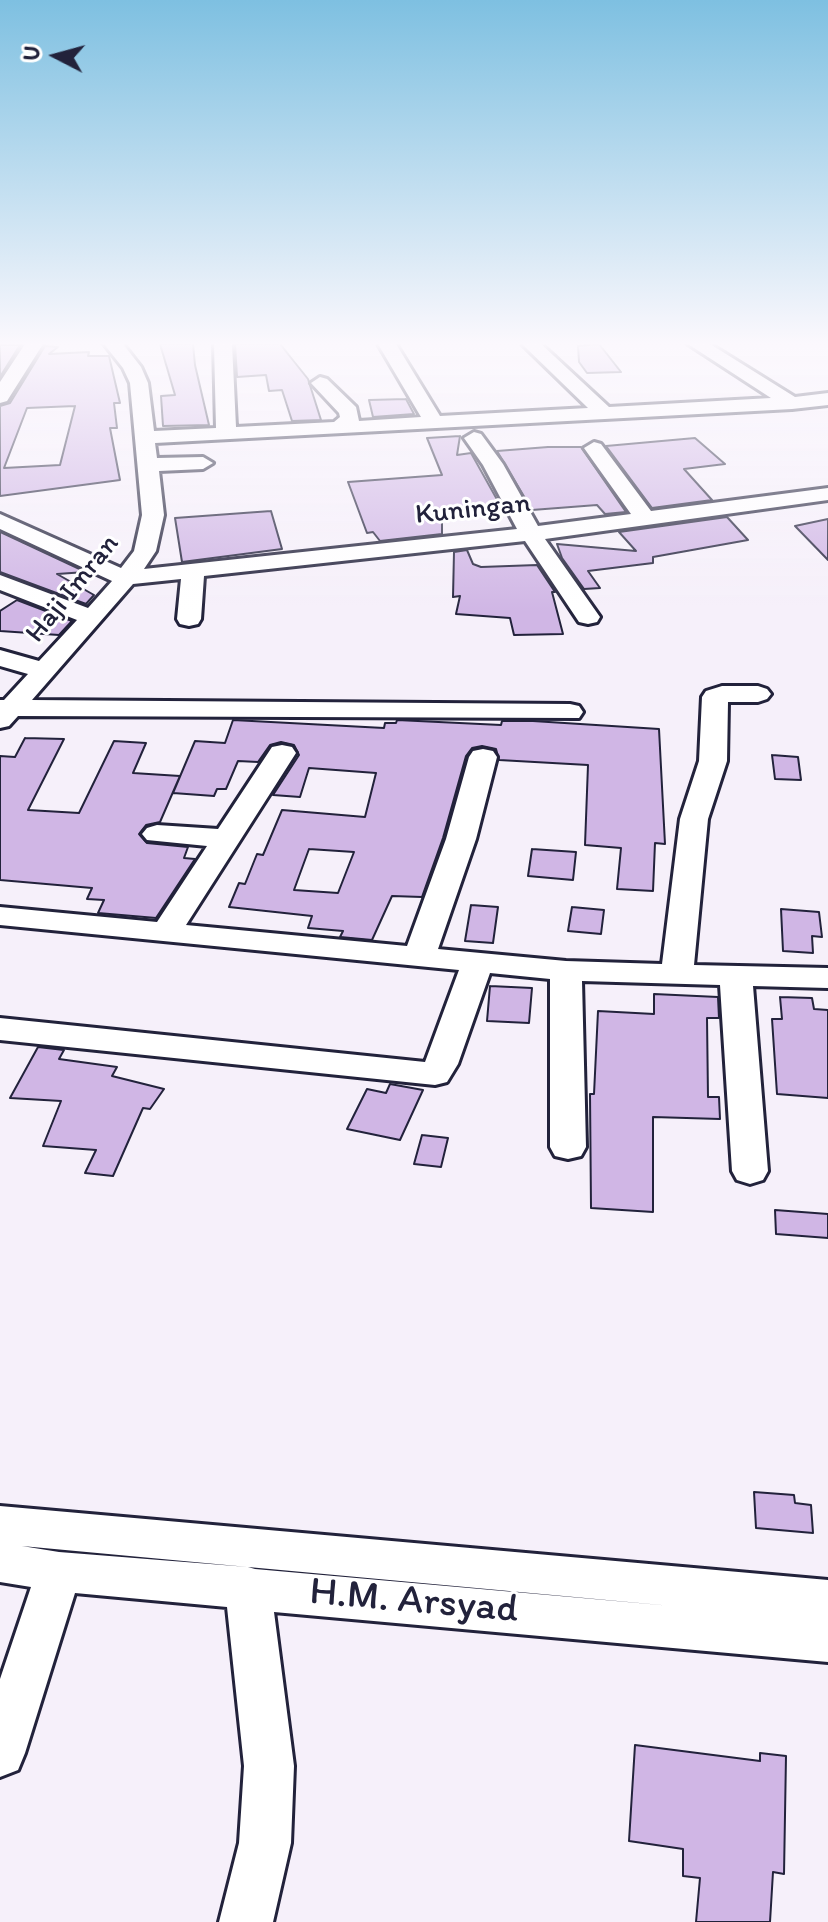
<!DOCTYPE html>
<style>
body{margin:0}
#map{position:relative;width:828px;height:1922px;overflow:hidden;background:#f6f0fa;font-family:Itim,sans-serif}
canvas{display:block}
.north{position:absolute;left:16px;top:16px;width:80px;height:80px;-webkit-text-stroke:6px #fff;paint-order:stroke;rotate:276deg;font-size:22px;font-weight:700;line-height:32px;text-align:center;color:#22223b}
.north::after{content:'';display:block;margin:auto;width:28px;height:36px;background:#22223b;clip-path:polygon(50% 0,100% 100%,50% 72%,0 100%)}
</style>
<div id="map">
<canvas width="828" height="1922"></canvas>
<div class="north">U</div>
</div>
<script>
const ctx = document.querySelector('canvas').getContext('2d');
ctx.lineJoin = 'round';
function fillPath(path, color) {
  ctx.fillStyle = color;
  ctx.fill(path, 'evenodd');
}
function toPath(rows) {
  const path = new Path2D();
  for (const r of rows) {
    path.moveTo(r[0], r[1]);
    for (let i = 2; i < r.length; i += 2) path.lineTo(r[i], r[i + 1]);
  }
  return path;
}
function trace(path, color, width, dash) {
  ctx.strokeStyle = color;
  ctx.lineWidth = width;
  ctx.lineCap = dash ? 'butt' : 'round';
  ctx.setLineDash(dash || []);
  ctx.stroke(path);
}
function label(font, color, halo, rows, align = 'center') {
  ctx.font = font + ' Itim,sans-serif';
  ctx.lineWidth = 6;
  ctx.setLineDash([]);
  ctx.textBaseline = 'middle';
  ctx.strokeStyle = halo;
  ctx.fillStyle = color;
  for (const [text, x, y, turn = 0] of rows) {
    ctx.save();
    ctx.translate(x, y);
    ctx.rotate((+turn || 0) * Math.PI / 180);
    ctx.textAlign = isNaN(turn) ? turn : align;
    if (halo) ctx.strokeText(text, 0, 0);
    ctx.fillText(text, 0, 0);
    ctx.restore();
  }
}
const building = toPath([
 [160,344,193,344,195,365,209,425,163,426,161,396,175,395,160,344],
 [235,344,280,344,308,379,321,420,292,421,282,390,269,391,266,375,237,377,235,344],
 [599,344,621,372,587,373,579,362,578,346,599,344],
 [0,345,20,345,0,377,0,345],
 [45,346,58,347,49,354,89,352,88,356,109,356,120,403,114,403,117,428,110,428,120,480,0,496,0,406,10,403,45,346],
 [75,406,60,465,4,468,27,408,75,406],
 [406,399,414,414,373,417,369,400,406,399],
 [460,436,457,455,471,453,504,512,442,516,442,534,380,541,373,532,367,533,348,482,442,475,427,438,460,436],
 [695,438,725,464,684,469,712,500,652,508,606,446,695,438],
 [548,447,581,447,626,512,605,514,597,505,532,510,497,451,548,447],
 [271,511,282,549,182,562,175,518,271,511],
 [727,517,748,540,653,557,653,563,588,571,600,588,584,589,562,558,557,544,636,551,619,532,727,517],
 [828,519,828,560,795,526,828,519],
 [0,532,86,572,57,574,94,595,86,604,0,572,0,532],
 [467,550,473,564,481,567,537,565,555,592,552,592,563,634,514,635,510,618,456,614,460,596,453,597,454,552,467,550],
 [17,600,72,621,59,635,0,631,0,611,17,600],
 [233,720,384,728,385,723,396,723,397,720,501,725,502,721,533,721,659,729,665,844,655,843,653,891,617,889,621,848,585,845,588,765,499,760,496,749,482,746,472,748,466,756,443,838,422,897,392,896,372,940,340,937,343,931,308,928,312,916,229,907,239,883,245,884,257,854,263,855,282,810,365,817,376,773,309,768,300,797,273,795,299,755,294,745,281,742,270,745,258,762,238,761,226,789,217,789,214,796,173,793,195,741,225,743,233,720],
 [309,849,354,852,338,893,294,890,309,849],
 [25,738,64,739,28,810,79,813,114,741,146,743,133,773,180,776,160,822,146,825,139,834,147,843,188,847,184,858,195,859,156,918,98,913,104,900,87,899,92,888,0,880,0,756,15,757,25,738],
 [772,755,798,757,801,780,775,779,772,755],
 [532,849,576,852,573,880,528,876,532,849],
 [471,905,498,907,493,943,465,941,471,905],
 [572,907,604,910,601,934,568,931,572,907],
 [781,909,819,912,822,937,812,936,813,953,783,951,781,909],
 [490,986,532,988,529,1023,487,1021,490,986],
 [654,994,718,997,719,1018,707,1018,708,1097,719,1097,720,1119,653,1117,653,1212,591,1208,590,1094,594,1094,598,1011,654,1014,654,994],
 [780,997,812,998,814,1009,828,1010,828,1098,777,1094,772,1019,782,1019,780,997],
 [38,1047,64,1050,59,1059,117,1067,112,1076,164,1089,150,1109,143,1108,113,1176,85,1173,96,1150,43,1146,61,1101,10,1098,38,1047],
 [390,1084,423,1090,400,1140,347,1129,367,1089,386,1093,390,1084],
 [422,1135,448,1138,441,1167,414,1164,422,1135],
 [775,1210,828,1214,828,1238,776,1234,775,1210],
 [754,1492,794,1495,795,1503,811,1505,813,1533,756,1528,754,1492],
 [635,1745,760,1761,760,1753,786,1756,784,1874,773,1872,770,1922,696,1922,700,1878,683,1876,683,1849,629,1841,635,1745]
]);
fillPath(building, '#d0b6e5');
trace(building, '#22223b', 2);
const minor = toPath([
 [25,344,43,344,7,401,0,403,0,382,25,344],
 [104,344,123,344,141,367,148,383,154,431,216,428,214,344,232,344,236,427,334,422,340,417,339,413,311,383,320,377,327,379,356,407,359,421,421,417,378,344,396,344,440,416,588,408,522,344,541,344,609,407,771,398,688,344,710,344,795,397,828,393,828,405,792,409,155,443,157,458,203,457,213,463,203,469,159,471,164,515,156,551,144,569,517,529,483,465,464,438,474,432,481,434,503,464,538,526,631,514,584,448,594,442,601,444,651,511,828,488,828,500,545,539,600,617,597,622,588,624,579,622,525,541,204,576,201,619,198,624,189,626,180,624,177,619,181,579,133,584,32,700,570,704,579,706,583,712,579,718,18,716,9,726,0,728,0,700,4,700,28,674,0,666,0,650,39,661,77,620,0,590,0,575,88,608,112,581,0,529,0,514,121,568,134,551,142,515,130,383,123,368,104,344],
 [722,686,758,686,767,689,771,694,767,699,758,702,728,702,727,761,708,819,694,965,828,968,828,988,753,986,768,1171,763,1180,750,1184,737,1180,732,1171,720,985,582,981,586,1147,581,1156,568,1159,555,1156,550,1147,550,979,490,973,458,1064,447,1082,435,1085,0,1040,0,1018,425,1062,459,970,0,925,0,907,157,922,207,846,147,840,142,834,147,828,157,825,218,829,272,747,282,745,292,747,296,753,186,925,407,946,446,839,469,757,473,751,483,749,493,751,497,757,476,839,438,949,566,961,662,964,680,819,699,761,702,697,706,691,722,686],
 [0,1506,828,1580,828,1662,274,1612,294,1766,291,1843,273,1922,219,1922,239,1843,244,1766,227,1607,75,1593,25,1753,18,1770,0,1777,0,1679,31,1587,0,1582,0,1506],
 [22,1546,248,1567,59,1552,22,1546],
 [248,1567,672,1606,255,1569,248,1567]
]);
trace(minor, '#22223b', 6);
fillPath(minor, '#fff');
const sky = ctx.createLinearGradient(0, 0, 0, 613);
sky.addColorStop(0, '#7ec0e1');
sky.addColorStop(0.56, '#fbf8fd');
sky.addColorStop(1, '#fbf8fd00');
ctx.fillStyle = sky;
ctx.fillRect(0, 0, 828, 613);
label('28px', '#22223b', '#fff', [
 ["Kuningan",473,510,-6],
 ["Haji Imran",73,589,-51]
]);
label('40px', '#22223b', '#fff', [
 ["H.M. Arsyad",414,1602,5]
]);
</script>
